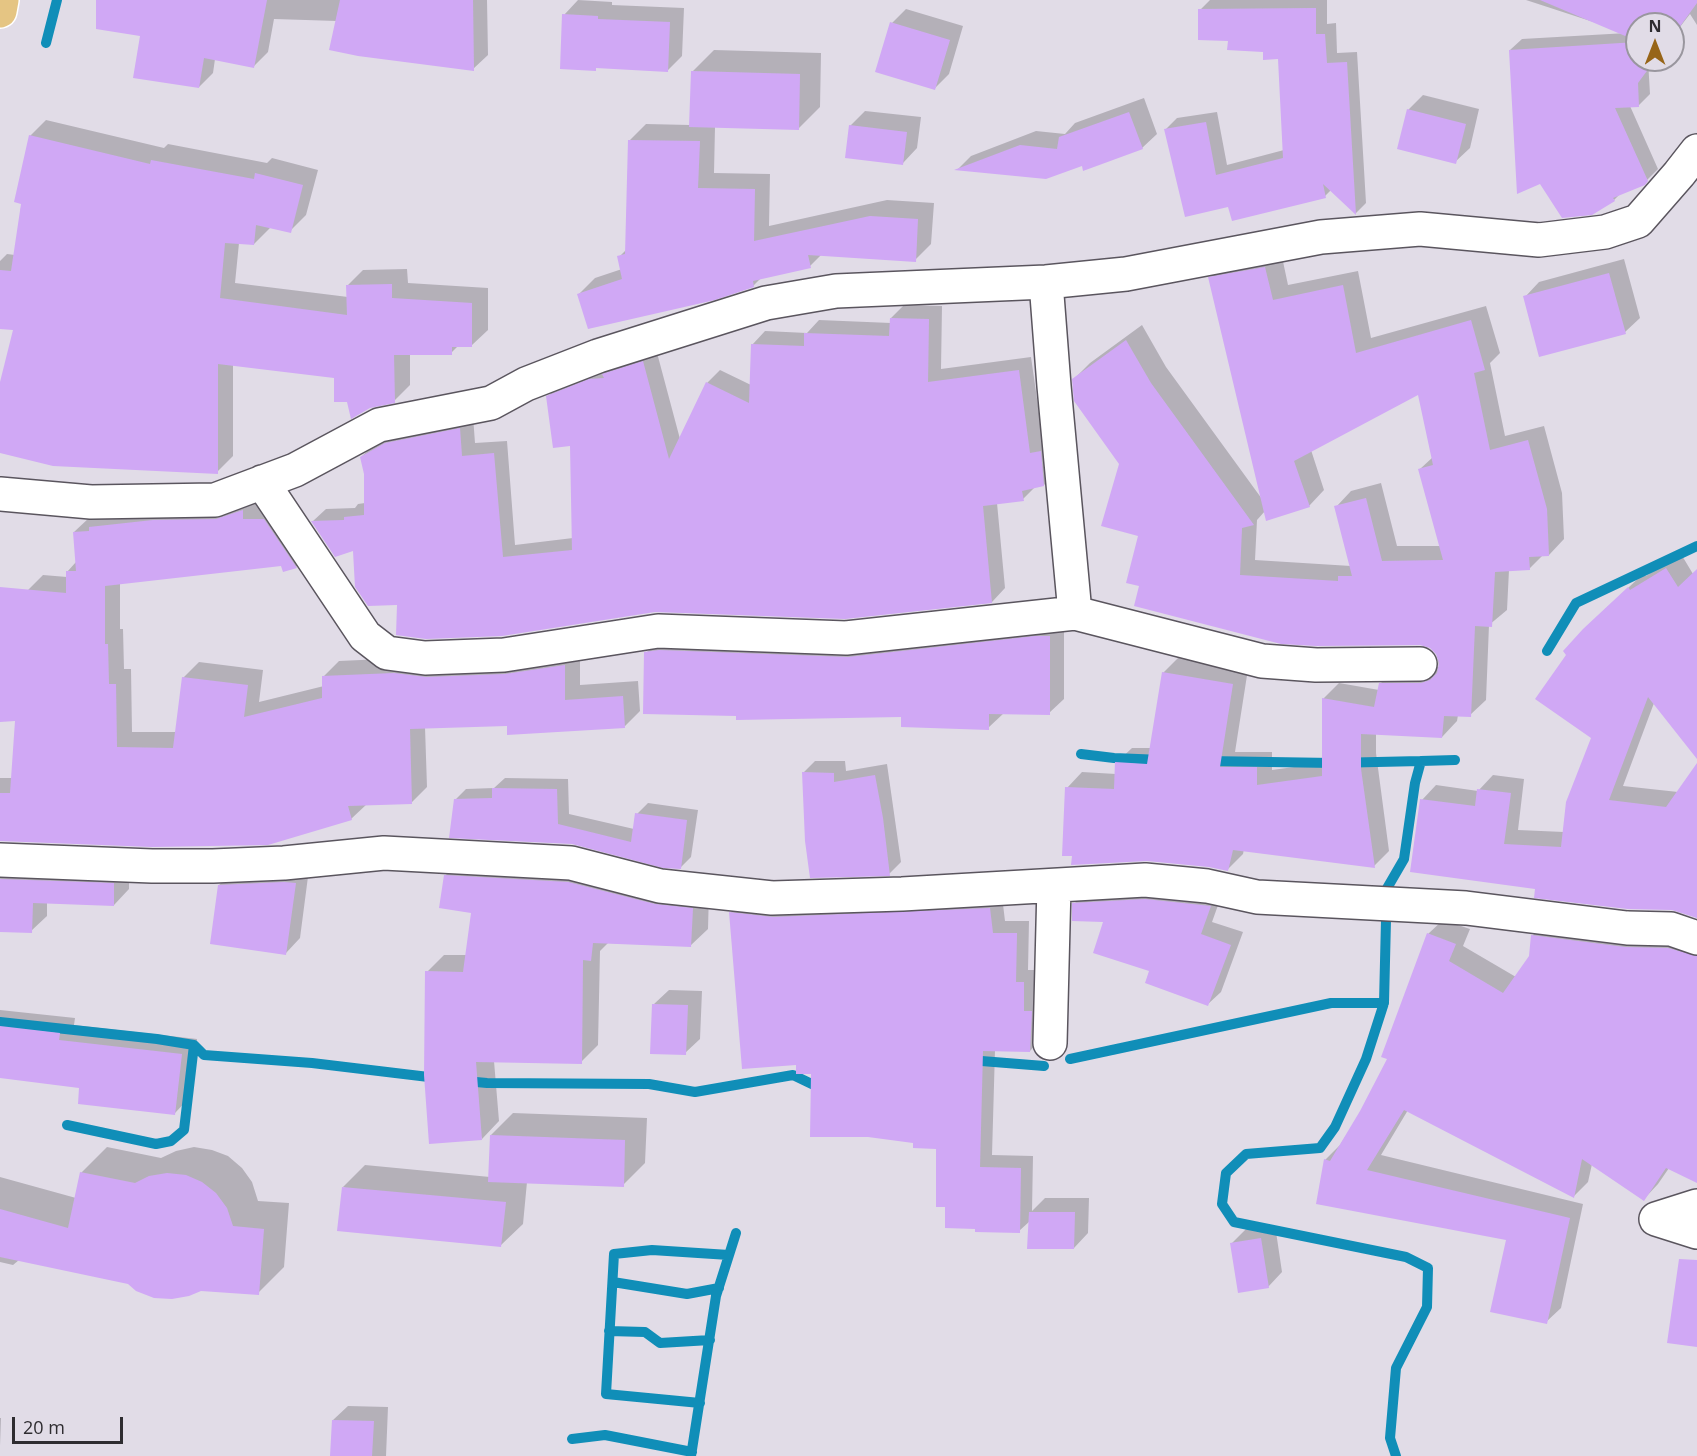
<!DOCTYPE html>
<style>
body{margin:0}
#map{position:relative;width:1697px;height:1456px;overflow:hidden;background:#e1dce7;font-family:"Open Sans",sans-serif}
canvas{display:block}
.north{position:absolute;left:1625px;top:12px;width:60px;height:60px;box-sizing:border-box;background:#e1dce7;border:2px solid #99969e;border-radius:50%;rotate:0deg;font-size:16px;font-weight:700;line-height:24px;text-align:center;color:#2e2c30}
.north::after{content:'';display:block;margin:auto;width:21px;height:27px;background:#976518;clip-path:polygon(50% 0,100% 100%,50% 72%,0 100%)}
.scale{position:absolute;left:12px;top:1417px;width:111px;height:27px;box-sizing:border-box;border:3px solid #2e2c30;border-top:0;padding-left:8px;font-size:18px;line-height:21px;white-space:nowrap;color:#2e2c30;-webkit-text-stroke:4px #e1dce7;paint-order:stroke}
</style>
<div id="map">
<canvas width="1697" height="1456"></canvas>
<div class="north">N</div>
<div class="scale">20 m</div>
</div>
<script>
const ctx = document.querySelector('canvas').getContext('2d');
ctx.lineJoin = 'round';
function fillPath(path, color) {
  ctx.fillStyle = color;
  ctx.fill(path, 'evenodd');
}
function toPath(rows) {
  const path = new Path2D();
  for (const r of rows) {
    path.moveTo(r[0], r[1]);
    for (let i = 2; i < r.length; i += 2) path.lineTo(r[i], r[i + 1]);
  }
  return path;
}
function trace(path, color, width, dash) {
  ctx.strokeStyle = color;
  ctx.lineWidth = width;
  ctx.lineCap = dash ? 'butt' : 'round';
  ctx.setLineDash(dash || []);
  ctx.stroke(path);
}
fillPath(toPath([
 [98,0,487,0,488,55,473,69,337,21,274,19,268,52,254,66,215,59,213,73,199,87,141,35],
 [578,0,612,2,612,5,684,8,682,56,668,70,597,67,595,69,564,15],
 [1210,0,1327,0,1327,24,1336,23,1337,53,1357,52,1366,203,1356,213,1331,190,1325,196,1229,205,1166,129,1177,118,1217,112,1227,165,1284,150,1279,57,1229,39,1200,10],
 [1526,0,1697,0,1697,25,1690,14,1673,36,1673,24,1637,24,1637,60,1648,60,1650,94,1638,106,1630,106,1658,169,1644,183,1620,194,1614,200,1510,50,1522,39,1627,33],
 [906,9,963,26,949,74,935,88,892,23],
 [714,50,821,53,820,107,798,129,715,127,714,173,770,174,769,226,887,200,934,203,931,244,915,260,822,254,810,266,762,277,753,286,579,294,595,278,622,269,619,257,627,249,630,140,646,124,690,125,692,72],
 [1423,95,1479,109,1470,148,1455,162,1408,110],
 [1144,98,1157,134,1142,148,1083,164,958,169,971,156,1036,131,1065,134,1075,123],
 [865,111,921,117,917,148,903,163,850,126],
 [46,120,164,148,168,144,267,163,272,158,318,170,306,215,290,231,271,227,254,244,239,243,235,283,348,297,347,286,363,270,407,269,408,283,488,288,488,330,472,345,459,345,451,353,410,353,410,385,394,401,335,377,233,364,233,456,217,472,0,451,0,388,15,329,0,327,0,261,7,254,15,255,30,136],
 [1281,252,1288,285,1358,271,1371,338,1486,306,1500,353,1490,363,1505,436,1544,426,1562,493,1564,539,1549,555,1543,555,1529,569,1509,570,1507,610,1489,625,1486,700,1470,715,1458,715,1457,721,1442,737,1376,733,1376,753,1389,851,1374,866,1244,849,1243,854,1227,870,1067,788,1082,772,1116,774,1116,763,1132,748,1151,748,1163,673,1179,657,1248,669,1235,752,1272,752,1272,770,1323,763,1323,699,1339,683,1379,690,1380,684,1396,668,1439,667,1437,653,1430,647,1421,644,1141,585,1139,535,1120,463,1074,379,1090,363,1142,325,1166,367,1262,499,1210,278,1226,262],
 [1419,392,1433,457,1420,469,1441,546,1397,546,1381,483,1351,491,1336,507,1351,566,1255,560,1257,520,1265,511,1309,506,1324,490,1311,450],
 [1624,259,1640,318,1625,332,1525,297,1539,282],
 [904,305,942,306,941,369,1031,357,1043,441,1057,472,1044,485,1036,486,1023,499,997,503,1005,588,992,602,398,603,355,549,313,521,326,509,355,508,358,504,365,503,365,474,361,457,375,444,400,430,473,416,475,443,507,441,515,545,573,538,571,444,547,397,561,384,656,349,680,439,707,383,720,370,751,385,752,345,765,331,807,333,819,320,891,323,891,318],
 [258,495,312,551,296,567,284,570,282,565,120,582,120,629,123,629,124,669,131,669,132,732,177,732,183,678,199,662,263,670,259,702,324,686,324,676,339,661,580,650,580,685,638,681,640,711,625,726,508,725,425,727,427,787,412,802,367,804,351,819,0,840,0,778,12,778,28,590,43,575,67,577,67,572,76,562,74,532,90,517],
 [1681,554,1693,574,1697,570,1697,756,1654,703,1623,786,1678,792,1697,766,1697,917,1677,910,1537,888,1422,800,1436,785,1478,791,1493,775,1524,779,1518,830,1564,832,1593,738,1600,614,1643,574,1646,576],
 [1064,622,1064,699,1049,713,1004,713,988,728,903,715,737,714,646,653,661,638],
 [815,761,845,761,846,771,887,764,901,862,889,874,803,773],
 [505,778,568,779,569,814,634,829,637,814,648,803,698,810,691,857,680,868,455,800,466,789,494,788],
 [0,855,129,868,129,889,114,905,47,902,47,916,31,931,0,930],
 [462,858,709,892,708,929,690,946,608,943,600,951,598,1045,581,1062,494,1061,499,1121,482,1139,427,972,444,955,467,955,473,911,445,876],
 [309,869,300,938,286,953,219,885,234,871],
 [1087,891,1222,894,1212,922,1243,932,1221,992,1208,1004,1151,970,1105,920,1074,904],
 [1002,896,1005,921,1029,921,1028,970,1036,970,1042,1038,1030,1051,995,1050,992,1155,1033,1156,1032,1211,1045,1198,1089,1198,1088,1233,1074,1248,1030,1221,1019,1231,976,1227,946,1206,938,1148,915,1142,797,1064,730,913,743,900],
 [1443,920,1470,929,1463,946,1516,977,1530,956,1532,936,1547,921,1697,939,1697,1181,1669,1168,1658,1184,1644,1199,1592,1164,1588,1182,1574,1196,1408,1110,1381,1155,1583,1204,1561,1308,1546,1322,1508,1239,1325,1160,1340,1145,1361,1112,1389,1058,1428,934],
 [669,990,702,991,700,1039,685,1053,654,1004],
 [0,1010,75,1018,74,1025,197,1039,190,1097,175,1113,81,1086,0,1077],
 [513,1113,647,1118,645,1163,623,1185,527,1182,523,1224,501,1245,343,1187,365,1165,490,1177,491,1135],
 [107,1147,161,1158,176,1151,194,1147,212,1150,228,1156,242,1168,252,1182,258,1201,289,1203,284,1267,258,1293,128,1282,19,1260,13,1265,0,1262,0,1177,76,1198,81,1173],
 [1275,1225,1282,1272,1268,1287,1231,1244,1246,1229],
 [348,1406,388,1407,386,1456,332,1456,333,1420],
 [0,1418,1,1418,0,1446]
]), '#0003');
trace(toPath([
 [46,43,57,0],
 [1547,651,1576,603,1697,546],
 [1081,754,1114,758,1162,760],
 [1207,761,1333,763,1421,761],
 [1386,890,1404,859,1415,783,1421,761,1455,760],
 [1386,920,1384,1003,1366,1059,1335,1127,1320,1148,1246,1154,1226,1173,1222,1204,1234,1222,1406,1257,1428,1268,1427,1307,1396,1368,1390,1438,1396,1456],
 [0,1022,157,1039,194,1045,204,1055,312,1063,437,1078],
 [1070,1059,1331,1003,1384,1003],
 [969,1060,1044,1066],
 [465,1081,487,1083,649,1084,695,1092,793,1075,818,1087,822,1086],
 [67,1125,156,1144,171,1141,184,1130,194,1045],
 [613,1282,687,1294,719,1288],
 [609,1331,645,1332,660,1343,710,1340],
 [700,1403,606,1394,614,1254,652,1250,729,1255],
 [572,1439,605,1435,692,1452],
 [691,1456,716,1296,736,1233]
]), '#108eb8', 10);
fillPath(toPath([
 [96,0,267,0,254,68,204,58,199,88,133,78,140,36,96,29],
 [340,0,473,0,474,71,358,56,329,50],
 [1540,0,1697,0,1697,3,1673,36,1673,24,1637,24,1637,41],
 [1316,8,1316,34,1325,34,1327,63,1347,62,1356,215,1323,184,1326,198,1232,221,1228,207,1185,217,1164,129,1206,122,1216,175,1283,158,1278,59,1263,60,1263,52,1227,50,1228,41,1198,40,1198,9],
 [562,14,598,16,598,19,670,22,668,72,596,68,596,71,560,69],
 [890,22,950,40,935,90,875,72],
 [1637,42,1637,60,1655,60,1638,83,1639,107,1615,108,1648,181,1645,185,1613,198,1615,201,1592,215,1562,218,1540,184,1517,194,1509,50],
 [691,71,800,74,799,130,689,127],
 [1407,109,1466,124,1456,164,1397,149],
 [1129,112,1143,149,1083,171,1082,166,1046,179,954,170,1020,145,1057,149,1059,137],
 [849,125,907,132,903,165,845,158],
 [29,135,150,164,151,160,254,179,255,173,303,185,291,233,256,225,254,245,225,243,220,298,347,315,346,285,392,284,392,298,472,303,472,347,452,347,452,355,394,355,395,403,370,408,351,419,347,402,334,402,334,378,218,364,218,474,53,466,0,453,0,382,13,330,0,329,0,270,11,271,21,204,14,202],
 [628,140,700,141,698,188,755,189,754,241,870,216,918,219,916,262,808,255,811,268,753,281,754,287,715,300,588,329,577,294,622,279,617,256,625,254],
 [1265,267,1273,300,1343,285,1356,353,1471,320,1485,370,1474,373,1490,450,1528,440,1547,509,1549,556,1529,557,1530,570,1495,572,1492,627,1475,626,1471,717,1444,716,1442,738,1361,734,1361,769,1375,868,1233,850,1228,871,1209,867,1147,861,1071,865,1072,856,1062,856,1065,787,1114,789,1115,762,1147,764,1162,672,1233,684,1220,767,1257,767,1257,785,1322,776,1322,698,1374,707,1379,683,1421,683,1430,680,1437,673,1439,663,1436,654,1430,648,1420,645,1317,646,1281,644,1134,606,1139,586,1126,583,1138,536,1101,526,1119,464,1074,401,1072,379,1126,340,1151,383,1254,525,1242,528,1240,575,1338,581,1338,576,1352,576,1334,506,1366,498,1382,561,1443,560,1418,469,1433,465,1418,395,1294,461,1310,507,1266,521,1208,277],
 [1609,273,1626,334,1539,357,1523,296],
 [890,318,929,319,928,382,1019,370,1030,453,1041,451,1044,486,1022,491,1024,501,983,506,992,603,845,619,655,612,502,636,426,639,396,635,397,605,368,606,355,587,353,551,335,557,311,521,344,520,344,517,364,515,364,474,360,457,385,443,460,428,462,456,494,453,503,557,572,550,570,446,553,448,546,396,589,379,604,378,602,374,643,361,669,459,706,382,749,403,751,344,804,346,804,333,889,336],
 [243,510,243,519,264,519,297,568,283,572,281,566,105,586,105,644,108,644,109,684,116,684,117,747,173,748,182,677,248,685,244,717,322,698,322,676,394,673,426,677,505,674,565,665,565,700,623,696,625,728,507,735,507,726,410,729,412,804,348,806,352,820,268,845,152,847,0,841,0,793,10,793,15,721,0,722,0,587,66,593,66,571,76,571,73,532,89,531,89,527,153,520,216,519],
 [1666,568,1678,587,1697,569,1697,759,1648,697,1609,800,1666,807,1697,763,1697,918,1672,910,1628,909,1534,898,1535,889,1410,872,1420,799,1475,806,1477,789,1511,793,1504,844,1561,847,1566,802,1591,738,1535,699,1566,655,1563,651,1583,629,1628,587,1630,590],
 [1035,636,1050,636,1050,715,989,714,989,730,901,727,901,717,736,720,736,716,643,714,644,652,659,650,848,657],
 [802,772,834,773,834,782,875,775,883,818,890,876,810,878,805,841],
 [492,788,557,789,558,824,631,842,635,813,687,820,681,869,663,868,572,844,449,838,454,799,492,798],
 [444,875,568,882,655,904,693,908,691,947,593,943,591,961,583,960,582,1064,476,1062,482,1140,429,1144,424,1075,425,971,463,972,471,913,439,908],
 [0,879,114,883,114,906,33,903,32,933,0,932],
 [284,882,296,883,286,955,210,944,218,885],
 [1145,899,1211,906,1201,934,1231,945,1208,1006,1145,983,1149,971,1093,953,1103,922,1072,921,1072,903],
 [990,908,993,933,1017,933,1016,982,1024,982,1024,1011,1032,1011,1030,1052,983,1051,980,1167,1021,1168,1020,1233,975,1232,975,1229,945,1228,945,1207,936,1207,936,1149,913,1148,913,1143,868,1137,810,1137,811,1074,796,1074,796,1065,742,1069,729,912,773,917],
 [1427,933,1456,944,1449,961,1503,993,1529,956,1531,935,1625,947,1668,948,1697,956,1697,1183,1666,1168,1644,1201,1582,1159,1574,1198,1404,1110,1367,1170,1570,1218,1547,1324,1490,1312,1506,1240,1316,1204,1324,1159,1330,1161,1360,1111,1387,1059,1381,1057],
 [652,1004,688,1005,686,1055,650,1054],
 [0,1026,60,1033,59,1040,182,1054,175,1115,78,1104,79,1088,0,1078],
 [490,1135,625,1140,624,1187,488,1182],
 [80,1172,135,1183,149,1176,167,1173,186,1175,202,1182,216,1193,227,1208,233,1226,264,1229,259,1295,201,1291,189,1296,172,1299,154,1298,136,1291,128,1284,0,1257,0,1209,68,1228],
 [342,1187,506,1202,501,1247,337,1231],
 [1029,1212,1075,1212,1074,1249,1027,1249],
 [1261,1238,1269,1288,1238,1293,1230,1243],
 [1679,1259,1697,1260,1697,1347,1667,1343],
 [332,1420,374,1421,372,1456,330,1456]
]), '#d0a8f5');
const minor = toPath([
 [1046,282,1054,386,1075,613],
 [262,482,365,636,387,653,425,658,504,655,658,631,846,638,1075,613,1262,661,1316,665,1420,664],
 [0,494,91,502,215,500,295,470,379,425,491,403,526,384,598,356,766,303,836,291,1046,282,1126,274,1321,237,1420,229,1539,240,1605,232,1638,221,1679,174,1697,151],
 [0,860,152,866,213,866,284,863,384,853,571,863,660,886,772,898,902,894,1145,880,1207,886,1257,897,1466,908,1627,928,1671,929,1697,938],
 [1050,1043,1054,886],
 [1697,1206,1656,1219,1697,1232]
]);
const primary = toPath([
 [0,11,2,0]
]);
trace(minor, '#5a555e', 36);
trace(primary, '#fff', 36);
trace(minor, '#fff', 33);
trace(primary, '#e5c583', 33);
</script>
